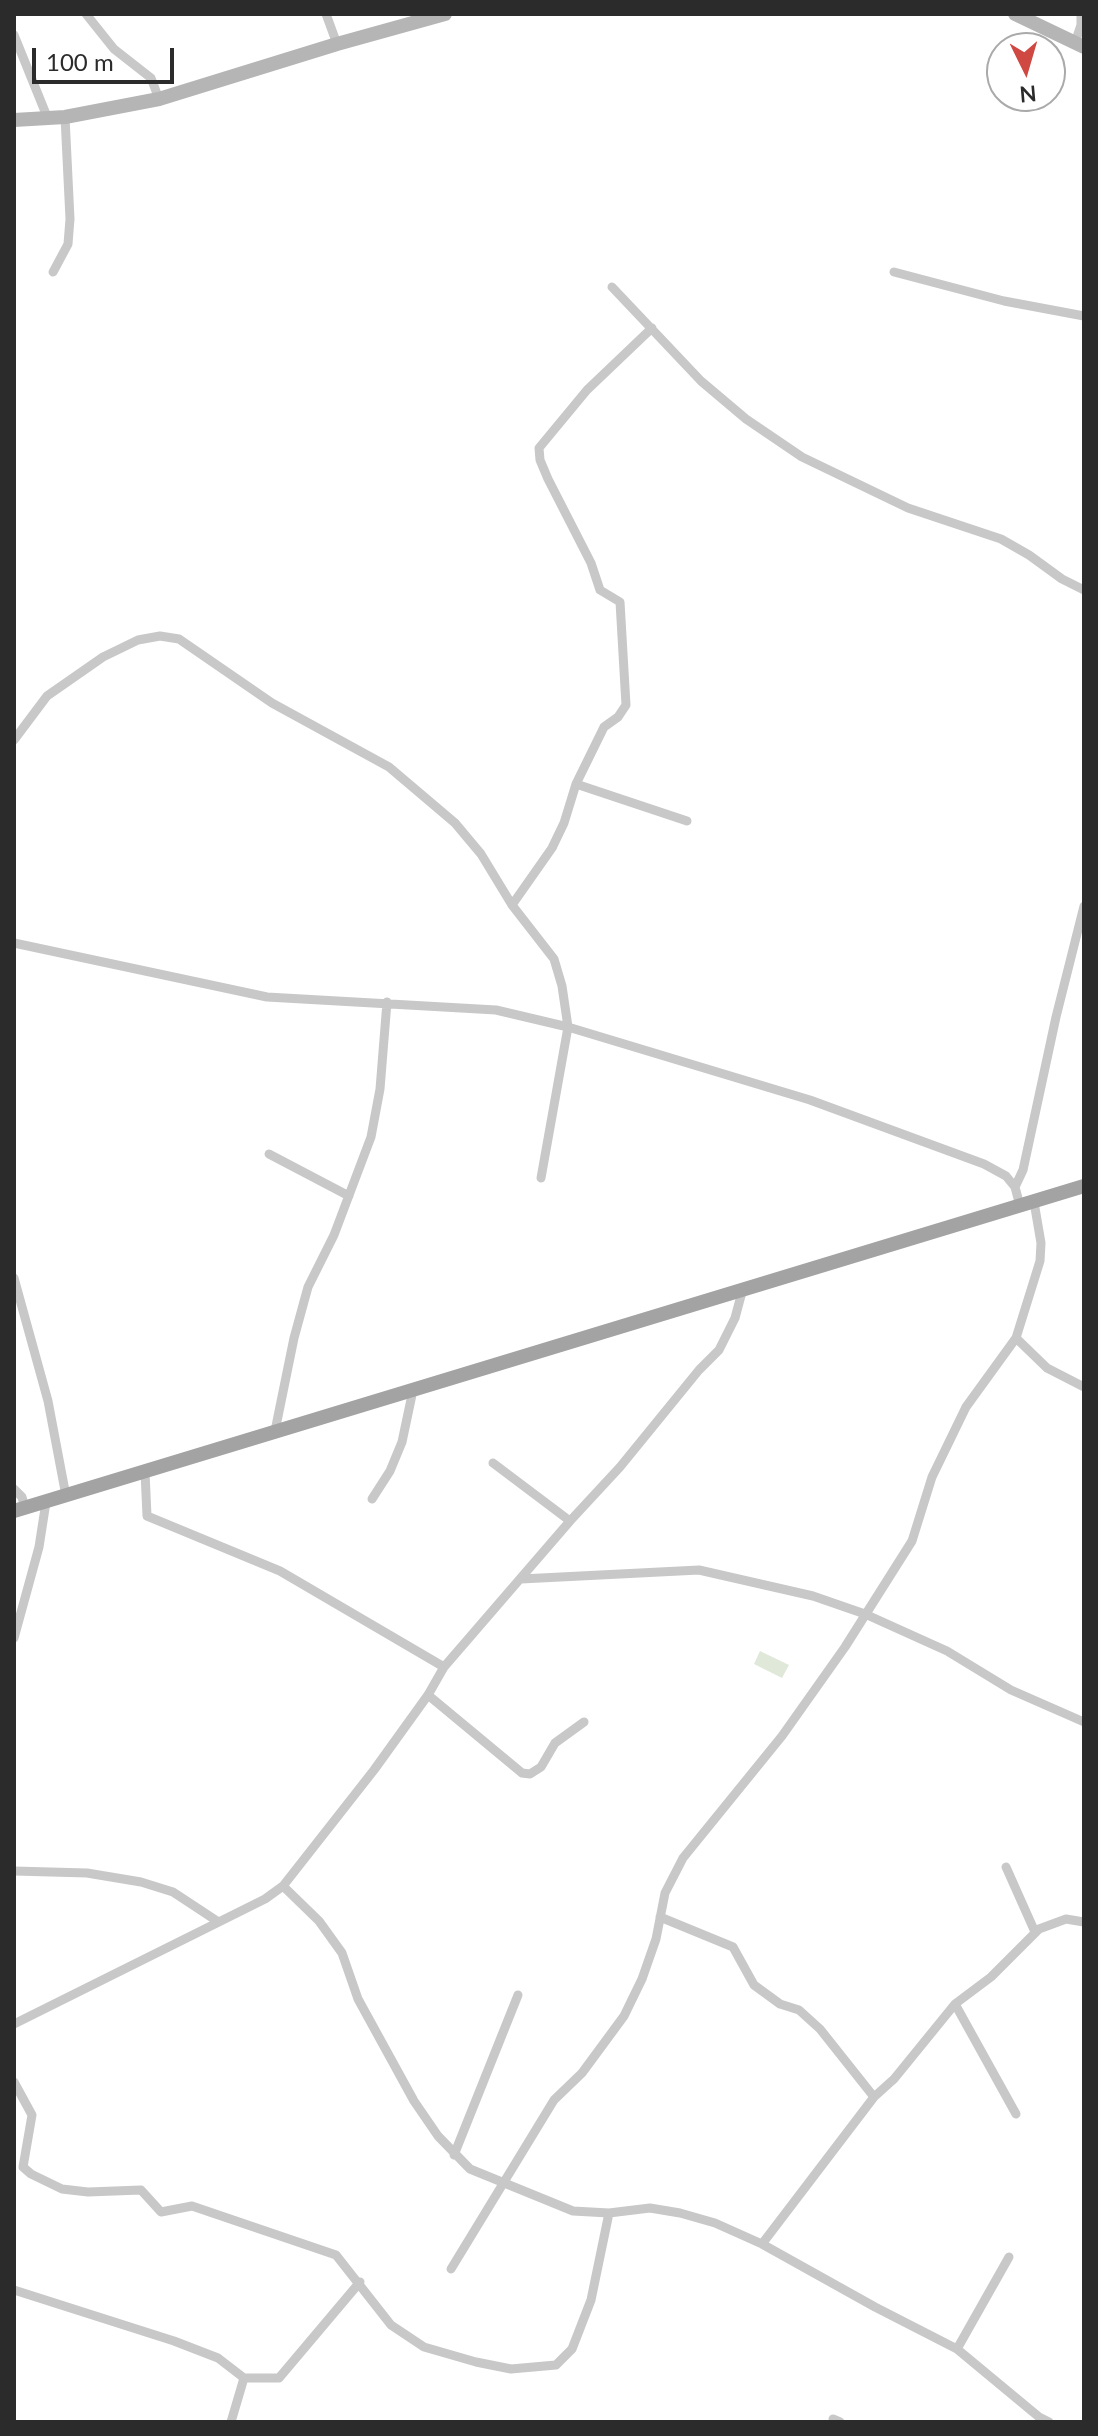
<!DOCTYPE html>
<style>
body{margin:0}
#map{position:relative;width:1098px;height:2436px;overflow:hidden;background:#fff;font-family:Lato,sans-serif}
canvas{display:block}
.frame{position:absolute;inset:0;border:16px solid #2b2b2b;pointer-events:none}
.north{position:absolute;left:986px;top:32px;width:80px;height:80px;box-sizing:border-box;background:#fff;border:2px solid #aaa;border-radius:50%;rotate:175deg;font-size:22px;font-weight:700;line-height:32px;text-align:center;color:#2b2b2b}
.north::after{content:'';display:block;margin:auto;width:28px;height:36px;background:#cf4841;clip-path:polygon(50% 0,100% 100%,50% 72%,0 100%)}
.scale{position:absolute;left:32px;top:48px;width:142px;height:36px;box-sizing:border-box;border:4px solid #2b2b2b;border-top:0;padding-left:10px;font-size:24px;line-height:28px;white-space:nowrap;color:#2b2b2b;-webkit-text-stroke:6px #fff;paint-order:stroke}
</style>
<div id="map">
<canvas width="1098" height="2436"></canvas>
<div class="frame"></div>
<div class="north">N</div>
<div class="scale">100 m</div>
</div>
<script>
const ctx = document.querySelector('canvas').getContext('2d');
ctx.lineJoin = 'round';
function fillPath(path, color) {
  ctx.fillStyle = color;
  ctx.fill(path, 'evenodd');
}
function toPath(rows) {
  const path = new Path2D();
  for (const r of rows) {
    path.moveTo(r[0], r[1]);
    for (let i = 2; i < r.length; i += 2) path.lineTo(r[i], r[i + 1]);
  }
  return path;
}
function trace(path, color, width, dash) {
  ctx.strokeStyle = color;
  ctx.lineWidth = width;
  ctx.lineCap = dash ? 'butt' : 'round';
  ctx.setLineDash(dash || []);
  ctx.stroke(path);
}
fillPath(toPath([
 [760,1651,789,1665,782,1678,754,1664]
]), '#e0e8da');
trace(toPath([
 [86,14,114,49,151,78,159,99],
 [326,14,337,44],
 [14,35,48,119],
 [1075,43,1081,25,1081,14],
 [53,272,68,244,70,219,65,117],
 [894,272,1004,301,1084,316],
 [612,287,701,381,746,419,802,457,908,508,1001,539,1029,555,1062,579,1084,590],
 [14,740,47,696,103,657,138,640,160,636,179,639,272,703,389,767,455,823,481,854,512,905,554,959,562,986,568,1027,541,1178],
 [576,784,687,821],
 [512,905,552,848,564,823,576,784,604,727,618,717,626,705,620,602,600,590,591,563,548,479,540,460,539,448,587,390,652,328],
 [14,943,267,997,496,1010,568,1027,810,1100,984,1164,1006,1176,1015,1187,1020,1206],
 [269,1154,349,1196],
 [1015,1187,1023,1170,1056,1017,1084,906],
 [14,1278,48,1401,66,1496],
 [1016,1338,1047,1368,1084,1387],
 [275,1431,294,1338,308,1287,334,1235,371,1137,380,1089,387,1002],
 [493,1463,570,1521],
 [145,1472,147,1516,280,1571,444,1667],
 [14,1489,22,1497,25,1508],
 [372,1499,390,1471,402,1442,413,1390],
 [521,1579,699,1570,813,1596,865,1614,947,1651,1011,1690,1084,1722],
 [14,1638,39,1547,46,1502],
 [428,1695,522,1773,530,1774,541,1767,555,1743,584,1722],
 [1006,1867,1035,1932],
 [14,1871,87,1873,141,1882,173,1892,217,1921],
 [283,1886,319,1921,342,1953,358,1999,414,2101,438,2136,470,2169,573,2211,609,2213,650,2208,680,2213,715,2223,762,2244,875,2307,957,2349,1039,2417,1049,2422],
 [660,1917,733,1947,754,1985,780,2004,799,2010,820,2029,874,2097],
 [955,2004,1016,2114],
 [14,2024,265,1899,283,1886,374,1770,428,1695,444,1667,570,1521,620,1467,699,1370,719,1350,735,1318,742,1292],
 [14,2082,32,2115,23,2167,31,2174,62,2189,88,2192,141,2190,161,2212,192,2206,336,2255,391,2325,424,2347,476,2362,511,2369,556,2365,572,2349,591,2300,609,2213],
 [454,2155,518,1995],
 [762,2244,874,2097,894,2079,955,2004,991,1977,1039,1929,1066,1919,1084,1922],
 [451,2269,554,2100,582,2073,624,2016,642,1979,656,1939,665,1893,683,1858,782,1736,845,1647,912,1541,932,1477,966,1407,1016,1338,1040,1261,1041,1243,1034,1202],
 [14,2290,174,2341,218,2358,244,2378,231,2422],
 [957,2349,1009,2257],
 [244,2378,279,2378,360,2282],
 [833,2419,840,2422]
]), '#c8c8c8', 9);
trace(toPath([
 [1015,14,1084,47],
 [14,120,65,117,159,99,337,44,445,14]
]), '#b5b5b5', 14);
trace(toPath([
 [14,1511,1084,1186]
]), '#a3a3a3', 14);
</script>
